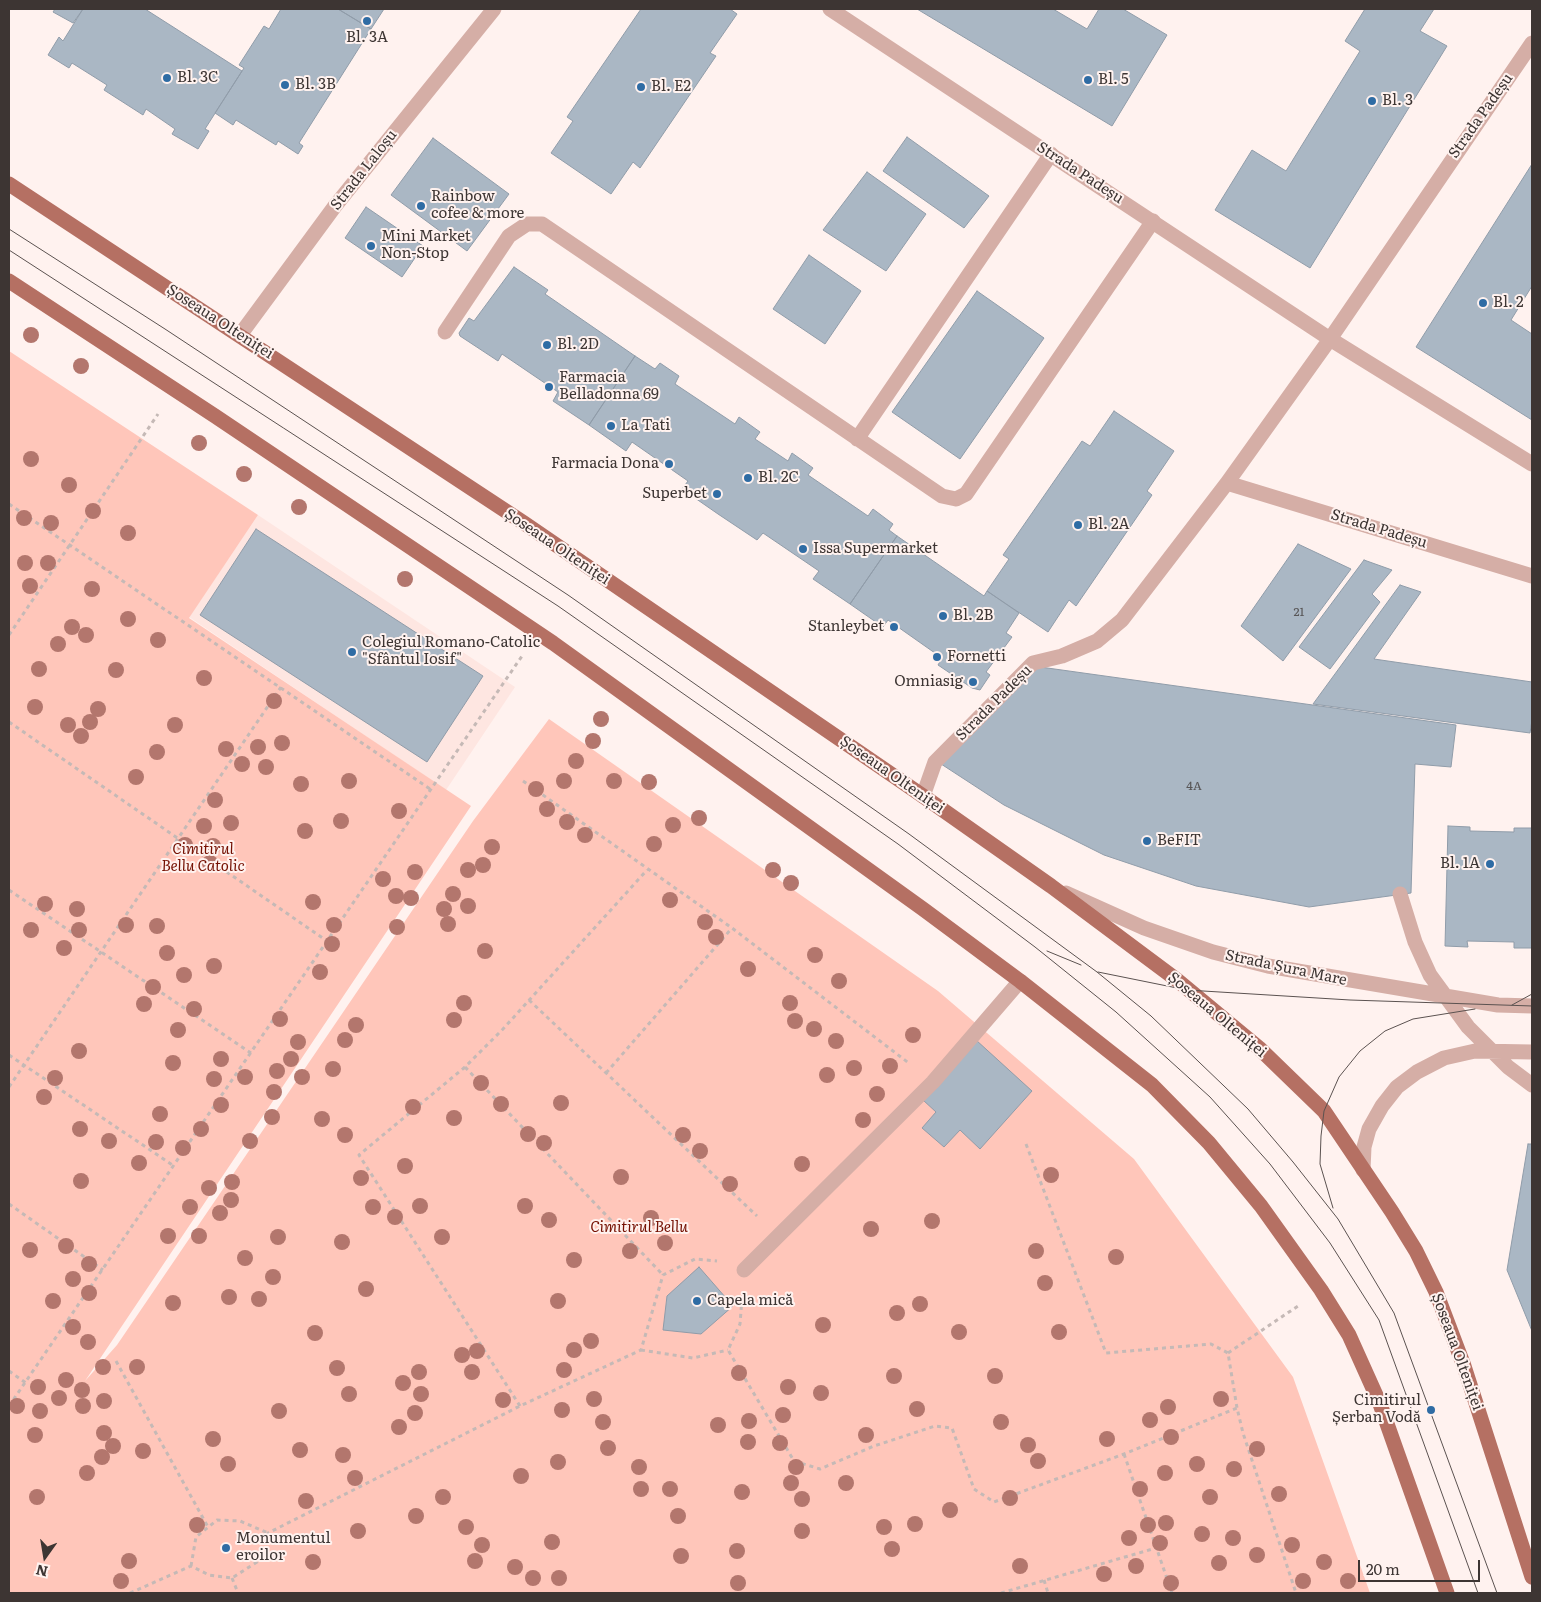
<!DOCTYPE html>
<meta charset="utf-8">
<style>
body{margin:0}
#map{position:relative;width:1541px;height:1602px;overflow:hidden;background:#fff2ef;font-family:Literata,serif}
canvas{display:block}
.frame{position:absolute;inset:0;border:10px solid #3d3533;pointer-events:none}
.north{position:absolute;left:20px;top:1532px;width:50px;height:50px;-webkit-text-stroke:4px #fff2ef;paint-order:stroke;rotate:193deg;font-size:14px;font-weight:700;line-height:20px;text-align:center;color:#3d3533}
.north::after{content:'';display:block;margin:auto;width:18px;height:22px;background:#3d3533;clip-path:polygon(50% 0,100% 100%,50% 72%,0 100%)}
.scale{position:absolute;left:1358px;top:1560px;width:122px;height:22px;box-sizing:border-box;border:2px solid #3d3533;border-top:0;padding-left:6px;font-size:15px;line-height:18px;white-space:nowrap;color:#3d3533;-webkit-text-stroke:4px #fff2ef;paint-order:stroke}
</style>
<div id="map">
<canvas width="1541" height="1602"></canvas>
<div class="frame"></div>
<div class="north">N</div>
<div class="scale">20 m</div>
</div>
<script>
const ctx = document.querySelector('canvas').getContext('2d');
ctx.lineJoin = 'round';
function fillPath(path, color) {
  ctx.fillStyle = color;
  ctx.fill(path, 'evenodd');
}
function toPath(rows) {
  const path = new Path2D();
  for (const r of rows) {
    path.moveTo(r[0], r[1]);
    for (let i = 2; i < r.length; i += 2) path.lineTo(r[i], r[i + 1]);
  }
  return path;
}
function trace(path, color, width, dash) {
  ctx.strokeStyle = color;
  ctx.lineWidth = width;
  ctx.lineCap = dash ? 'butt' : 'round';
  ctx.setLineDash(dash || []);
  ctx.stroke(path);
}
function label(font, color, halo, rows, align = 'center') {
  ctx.font = font + ' Literata,serif';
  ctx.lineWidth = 4;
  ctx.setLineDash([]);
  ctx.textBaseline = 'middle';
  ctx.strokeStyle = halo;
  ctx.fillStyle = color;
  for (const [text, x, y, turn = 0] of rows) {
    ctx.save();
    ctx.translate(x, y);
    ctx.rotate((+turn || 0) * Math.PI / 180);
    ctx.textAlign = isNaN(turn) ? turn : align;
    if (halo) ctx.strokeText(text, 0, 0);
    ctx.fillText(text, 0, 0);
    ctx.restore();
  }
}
fillPath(toPath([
 [258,515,515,687,446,790,189,617]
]), '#fee6e1');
fillPath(toPath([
 [9,351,258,515,189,618,471,806,85,1381,117,1345,473,821,549,719,938,991,1134,1159,1293,1377,1370,1593,9,1593]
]), '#ffc6ba');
const building = toPath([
 [55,9,83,9,73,23,53,12,55,9],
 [83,9,145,9,242,71,205,129,209,131,198,149,172,134,175,129,146,109,143,115,104,90,107,85,72,63,69,68,48,55,59,37,63,41,83,9],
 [281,9,338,9,371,29,299,143,303,146,298,154,278,141,276,145,236,120,233,125,215,113,244,68,239,65,264,26,269,29,281,9],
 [338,9,384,9,371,29,338,9],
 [641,9,730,9,737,14,710,53,716,56,640,168,633,162,611,194,551,153,573,121,567,117,641,9],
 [917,9,1053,9,1087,29,1099,9,1123,9,1167,35,1112,126,917,9],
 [1365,9,1434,9,1420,31,1447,46,1310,268,1215,210,1252,150,1286,171,1360,51,1345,41,1365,9],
 [907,137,989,196,964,228,883,171,907,137],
 [433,138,509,194,467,251,391,195,433,138],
 [1532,164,1532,286,1511,320,1532,334,1532,420,1416,347,1532,164],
 [867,172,926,214,886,271,823,230,867,172],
 [366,207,423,246,402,277,345,238,366,207],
 [809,255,861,291,825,344,773,309,809,255],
 [514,267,548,290,545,294,635,356,589,425,553,401,558,392,502,354,498,361,460,336,459,333,469,318,474,321,514,267],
 [977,291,1044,338,960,459,892,412,977,291],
 [635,356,655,369,660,363,679,376,675,384,735,424,739,417,760,432,755,439,788,461,792,453,813,468,808,475,868,516,873,509,893,524,889,530,897,536,850,604,813,579,819,571,763,533,757,540,718,514,682,489,688,481,632,442,626,451,589,425,635,356],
 [1114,411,1174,451,1147,491,1152,495,1076,606,1069,600,1048,632,987,591,1009,559,1003,555,1082,441,1090,446,1114,411],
 [256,529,483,676,427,762,200,615,256,529],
 [897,536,984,596,987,591,1019,613,1006,633,1012,637,986,672,990,675,980,690,972,688,938,665,942,658,888,620,883,627,850,604,897,536],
 [1298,544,1351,569,1283,661,1241,626,1298,544],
 [1364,560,1392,570,1372,594,1380,602,1330,669,1299,647,1364,560],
 [1400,585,1421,592,1374,659,1532,682,1532,720,1530,733,1313,704,1400,585],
 [1033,666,1456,725,1451,767,1415,764,1411,893,1309,907,1196,886,1104,855,1004,805,938,762,1033,666],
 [1448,826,1470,827,1470,831,1514,832,1514,828,1532,828,1532,948,1514,948,1514,942,1467,941,1468,947,1445,946,1448,826],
 [976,1040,1032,1091,980,1149,960,1130,944,1147,922,1128,936,1112,923,1100,976,1040],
 [1528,1144,1532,1144,1532,1331,1507,1270,1528,1144],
 [699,1267,733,1306,701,1334,663,1330,667,1296,699,1267]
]);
fillPath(building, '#aab7c4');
trace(building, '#909ca9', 1);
trace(toPath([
 [9,504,430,789],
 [9,635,158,414],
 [9,722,327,941],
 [523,781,732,928,910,1064],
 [9,890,251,1053],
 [529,1000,757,1216],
 [9,1055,174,1166],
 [465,1067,663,1275],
 [606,1073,732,928],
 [9,1087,281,687],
 [1026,1144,1106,1353,1211,1344,1228,1353,1237,1408],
 [9,1204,103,1270],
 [742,1298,740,1324,728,1350,794,1461,820,1469,874,1446,935,1426,952,1428,974,1489,994,1502,1124,1454,1237,1408,1243,1433,1296,1593],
 [641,1350,693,1358,728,1350],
 [1228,1353,1298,1306],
 [116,1361,208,1527],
 [9,1371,26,1383],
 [9,1406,522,656],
 [520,1406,359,1155,465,1067,503,1029,647,870],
 [1124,1454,1172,1593],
 [191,1566,196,1537,217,1520,240,1521,268,1533],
 [232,1578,238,1593],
 [1044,1580,1048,1593],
 [130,1593,191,1566,209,1575,232,1578,257,1562,268,1533,520,1406,641,1350,663,1275,695,1259,717,1261],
 [1001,1593,1156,1548]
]), '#c5b9b6', 3, [4, 4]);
trace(toPath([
 [445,332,509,236,527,224,542,224,942,496,956,499,966,494,1153,221],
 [857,439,1051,154],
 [744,1270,933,1082,1020,981]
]), '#d5aea6', 15);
trace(toPath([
 [830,9,1330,339,1532,464],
 [240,335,335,206,494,9],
 [1227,483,1532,576],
 [923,796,935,762,1033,663,1062,656,1097,641,1122,620,1227,483,1330,339,1532,43],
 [1066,893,1144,928,1213,952,1268,966,1498,1005,1532,1006],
 [1400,894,1415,942,1430,975,1468,1027,1508,1067,1532,1085],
 [1363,1170,1364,1147,1369,1129,1382,1106,1397,1087,1417,1072,1444,1058,1475,1051,1532,1052]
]), '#d5aea6', 15);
trace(toPath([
 [9,184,524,523,923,796,1051,886,1177,980,1259,1048,1324,1111,1392,1212,1416,1251,1436,1292,1464,1366,1532,1577],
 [9,281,215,416,553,643,923,909,1020,981,1152,1085,1209,1143,1261,1206,1321,1290,1349,1335,1380,1404,1447,1593]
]), '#b57063', 15);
trace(toPath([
 [9,229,165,329,568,595,909,834,1097,972,1151,1016,1248,1109,1293,1162,1338,1219,1394,1313,1497,1593],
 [9,250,558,606,898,844,1035,947,1116,1012,1210,1097,1270,1164,1330,1243,1379,1320,1478,1593],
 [1047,951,1081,965],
 [1098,972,1187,990,1350,1000,1532,1006],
 [1512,1005,1532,994],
 [1333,1208,1320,1164,1321,1136,1324,1111,1339,1077,1360,1051,1385,1031,1413,1019,1475,1009]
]), '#5b5250', 1);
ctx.fillStyle = '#b3766d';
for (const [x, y] of [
 [31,335],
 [81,366],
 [199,443],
 [31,459],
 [244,474],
 [69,485],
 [299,507],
 [93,511],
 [24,518],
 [51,523],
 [128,533],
 [25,563],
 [48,563],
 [405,579],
 [30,586],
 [92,589],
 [128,619],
 [72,627],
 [86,635],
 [158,640],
 [58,644],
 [39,669],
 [116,670],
 [204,678],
 [274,701],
 [35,707],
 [98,709],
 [601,719],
 [90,722],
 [68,725],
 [175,725],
 [81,736],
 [593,741],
 [282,743],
 [258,747],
 [226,749],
 [157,752],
 [576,761],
 [242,764],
 [266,767],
 [136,777],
 [349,781],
 [564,781],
 [614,781],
 [649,782],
 [301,784],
 [536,789],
 [215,800],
 [547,809],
 [399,811],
 [699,818],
 [341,821],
 [567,822],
 [231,823],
 [673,825],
 [204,826],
 [305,831],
 [585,835],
 [654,844],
 [185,845],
 [213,846],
 [492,847],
 [210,863],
 [483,865],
 [468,870],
 [773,870],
 [415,872],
 [383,879],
 [791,883],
 [453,894],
 [396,896],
 [411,898],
 [670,900],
 [313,902],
 [45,904],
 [468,906],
 [77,909],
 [444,909],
 [705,922],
 [448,924],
 [126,925],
 [334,925],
 [157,926],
 [397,927],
 [31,930],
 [79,930],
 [716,937],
 [332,944],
 [64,948],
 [485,951],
 [167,953],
 [815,955],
 [214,966],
 [748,969],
 [320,972],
 [184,975],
 [839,981],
 [153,987],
 [464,1003],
 [790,1003],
 [144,1004],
 [194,1009],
 [280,1019],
 [454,1020],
 [795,1021],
 [356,1025],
 [814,1029],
 [178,1030],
 [913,1035],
 [345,1040],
 [836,1041],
 [298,1042],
 [79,1051],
 [221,1059],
 [291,1059],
 [173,1063],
 [890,1066],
 [854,1068],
 [333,1069],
 [277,1071],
 [827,1075],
 [245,1077],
 [302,1077],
 [55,1078],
 [214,1079],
 [481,1083],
 [274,1092],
 [877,1094],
 [44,1097],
 [561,1103],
 [501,1104],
 [221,1105],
 [413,1107],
 [160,1114],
 [272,1117],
 [454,1118],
 [322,1119],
 [863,1120],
 [80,1129],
 [201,1129],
 [528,1134],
 [345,1135],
 [683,1135],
 [109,1141],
 [250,1141],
 [156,1142],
 [544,1143],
 [183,1148],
 [700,1151],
 [139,1163],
 [802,1164],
 [405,1166],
 [1051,1175],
 [621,1177],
 [361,1178],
 [81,1181],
 [232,1182],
 [730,1184],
 [209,1188],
 [231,1200],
 [420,1206],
 [525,1206],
 [190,1207],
 [373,1207],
 [220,1213],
 [395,1217],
 [651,1218],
 [549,1220],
 [932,1221],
 [871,1229],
 [168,1236],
 [199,1236],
 [278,1237],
 [442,1237],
 [342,1242],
 [665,1243],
 [66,1246],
 [30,1250],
 [630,1251],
 [1036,1251],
 [1116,1257],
 [245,1258],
 [574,1260],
 [89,1264],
 [273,1277],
 [73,1279],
 [1045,1283],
 [366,1289],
 [89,1293],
 [229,1297],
 [259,1299],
 [53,1301],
 [558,1301],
 [173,1303],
 [920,1304],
 [897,1313],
 [823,1325],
 [73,1327],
 [959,1332],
 [1059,1332],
 [315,1333],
 [591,1341],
 [88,1342],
 [574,1350],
 [477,1351],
 [462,1355],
 [103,1367],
 [137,1367],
 [337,1368],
 [564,1370],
 [419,1372],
 [472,1372],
 [739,1373],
 [894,1376],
 [995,1376],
 [66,1380],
 [403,1383],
 [38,1387],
 [788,1387],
 [82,1390],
 [821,1393],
 [349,1394],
 [421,1394],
 [59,1398],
 [594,1399],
 [1221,1399],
 [503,1400],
 [104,1401],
 [17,1406],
 [83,1406],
 [1168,1407],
 [917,1409],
 [562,1410],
 [40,1411],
 [279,1411],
 [415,1413],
 [783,1415],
 [1150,1420],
 [749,1421],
 [603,1422],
 [1001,1422],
 [718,1425],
 [399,1427],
 [104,1433],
 [35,1435],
 [866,1435],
 [1171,1437],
 [213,1439],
 [1107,1439],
 [748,1442],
 [780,1443],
 [1028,1445],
 [113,1446],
 [608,1448],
 [1257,1449],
 [300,1450],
 [143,1451],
 [343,1455],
 [102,1457],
 [1038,1461],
 [558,1462],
 [228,1464],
 [1197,1464],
 [639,1467],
 [796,1467],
 [1234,1469],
 [87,1473],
 [1165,1473],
 [521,1476],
 [355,1478],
 [791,1483],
 [846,1483],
 [641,1489],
 [670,1489],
 [1140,1489],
 [742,1492],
 [1279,1494],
 [37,1497],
 [443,1497],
 [1210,1497],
 [1010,1498],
 [802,1499],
 [306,1501],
 [950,1510],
 [416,1516],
 [678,1516],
 [1166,1523],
 [915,1524],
 [197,1525],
 [1148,1525],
 [466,1527],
 [884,1527],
 [358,1531],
 [802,1531],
 [1202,1534],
 [1129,1538],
 [1233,1538],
 [552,1542],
 [1160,1543],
 [482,1545],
 [1292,1545],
 [892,1549],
 [737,1551],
 [1257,1555],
 [681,1556],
 [129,1561],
 [475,1561],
 [313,1562],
 [1324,1562],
 [1219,1563],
 [1020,1566],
 [1136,1566],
 [515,1567],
 [1104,1574],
 [533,1578],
 [559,1578],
 [121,1581],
 [1303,1581],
 [1348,1581],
 [738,1583],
 [1171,1583]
]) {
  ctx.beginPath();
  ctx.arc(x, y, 8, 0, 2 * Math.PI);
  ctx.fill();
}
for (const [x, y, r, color] of [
 [367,21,5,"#2f6ca4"],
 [167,78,5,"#2f6ca4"],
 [1088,80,5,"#2f6ca4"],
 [285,85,5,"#2f6ca4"],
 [641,87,5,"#2f6ca4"],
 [1372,101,5,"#2f6ca4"],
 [421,206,5,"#2f6ca4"],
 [371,246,5,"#2f6ca4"],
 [1483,303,5,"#2f6ca4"],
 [547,345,5,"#2f6ca4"],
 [549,387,5,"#2f6ca4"],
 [611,426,5,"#2f6ca4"],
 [669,464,5,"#2f6ca4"],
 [748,478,5,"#2f6ca4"],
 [717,494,5,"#2f6ca4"],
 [1078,525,5,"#2f6ca4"],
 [803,549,5,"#2f6ca4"],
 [943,616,5,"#2f6ca4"],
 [894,627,5,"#2f6ca4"],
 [352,652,5,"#2f6ca4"],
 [937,657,5,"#2f6ca4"],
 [973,682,5,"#2f6ca4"],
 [1147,841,5,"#2f6ca4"],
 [1490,864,5,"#2f6ca4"],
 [697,1301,5,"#2f6ca4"],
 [1431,1410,5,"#2f6ca4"],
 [226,1548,5,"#2f6ca4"]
]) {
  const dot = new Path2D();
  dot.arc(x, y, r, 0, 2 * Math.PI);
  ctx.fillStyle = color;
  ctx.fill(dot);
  trace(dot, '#fff2ef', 2);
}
label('12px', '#585657', null, [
 ["21",1299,612],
 ["4A",1194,786]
]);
label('15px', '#3d3533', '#fff2ef', [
 ["Bl. 3A",367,38,"center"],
 ["Bl. 3C",177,78],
 ["Bl. 5",1098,80],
 ["Bl. 3B",295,85],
 ["Bl. E2",651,87],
 ["Bl. 3",1382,101],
 ["Rainbow",431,197],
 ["cofee & more",431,214],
 ["Mini Market",381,237],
 ["Non-Stop",381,254],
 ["Bl. 2",1493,303],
 ["Bl. 2D",557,345],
 ["Farmacia",559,378],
 ["Belladonna 69",559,395],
 ["La Tati",621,426],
 ["Farmacia Dona",659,464,"right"],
 ["Bl. 2C",758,478],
 ["Superbet",707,494,"right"],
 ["Bl. 2A",1088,525],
 ["Issa Supermarket",813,549],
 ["Bl. 2B",953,616],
 ["Stanleybet",884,627,"right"],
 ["Colegiul Romano-Catolic",362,643],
 ["\"Sfântul Iosif\"",362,660],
 ["Fornetti",947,657],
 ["Omniasig",963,682,"right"],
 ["BeFIT",1157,841],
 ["Bl. 1A",1480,864,"right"],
 ["Capela mică",707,1301],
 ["Cimitirul",1421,1401,"right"],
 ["Șerban Vodă",1421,1418,"right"],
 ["Monumentul",236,1539],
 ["eroilor",236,1556]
], 'left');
label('15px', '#3d3533', '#fff2ef', [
 ["Strada Padeșu",1481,116,-55],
 ["Strada Laloșu",364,170,-52],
 ["Strada Padeșu",1080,173,33],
 ["Șoseaua Olteniței",220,322,33],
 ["Strada Padeșu",1379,529,17],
 ["Șoseaua Olteniței",557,547,34],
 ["Strada Padeșu",994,703,-45],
 ["Șoseaua Olteniței",892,775,35],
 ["Strada Șura Mare",1286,968,12],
 ["Șoseaua Olteniței",1217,1015,40],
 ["Șoseaua Olteniței",1457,1352,70]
]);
label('italic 15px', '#751002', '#fff2ef', [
 ["Cimitirul",203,850],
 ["Bellu Catolic",203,867],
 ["Cimitirul Bellu",639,1228]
]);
</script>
